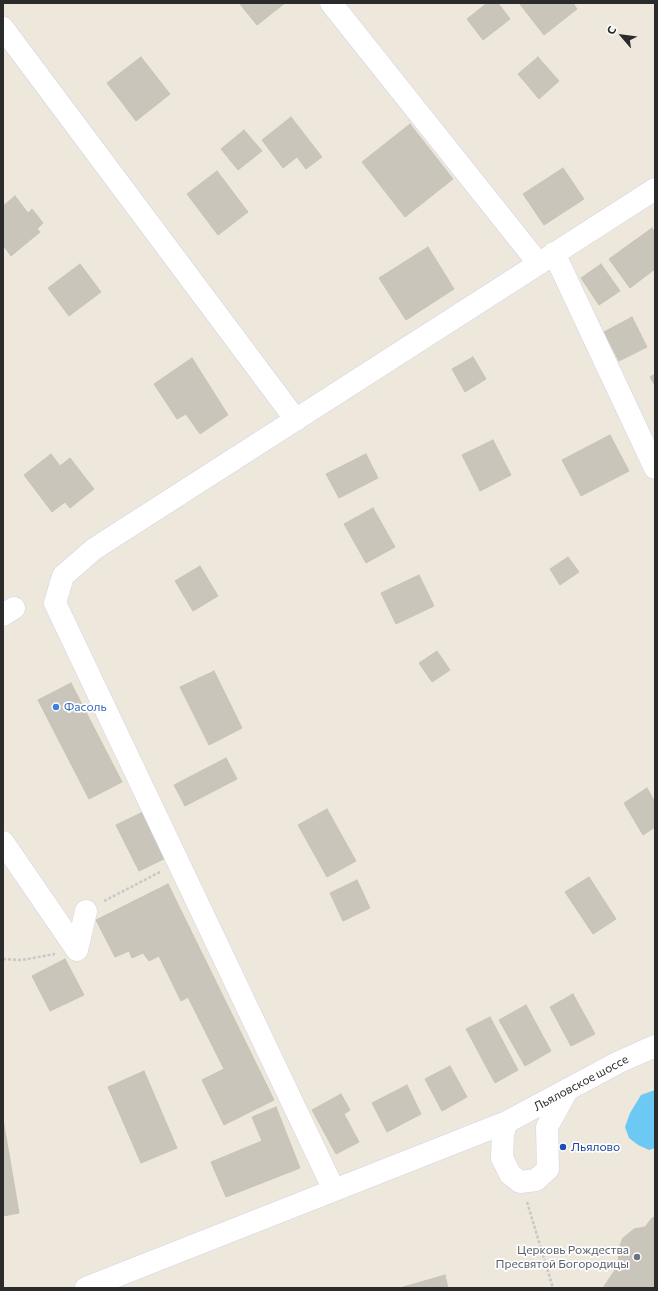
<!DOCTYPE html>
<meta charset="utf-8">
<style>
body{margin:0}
#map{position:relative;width:658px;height:1291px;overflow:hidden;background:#ede7dc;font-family:Commissioner,sans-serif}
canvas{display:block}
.frame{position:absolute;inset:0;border:4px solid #2b2b2b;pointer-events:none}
.north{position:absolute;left:602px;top:16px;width:40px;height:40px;-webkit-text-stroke:3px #fff;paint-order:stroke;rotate:298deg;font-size:11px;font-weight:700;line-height:16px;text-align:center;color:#2b2b2b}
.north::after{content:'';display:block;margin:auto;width:14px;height:18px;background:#2b2b2b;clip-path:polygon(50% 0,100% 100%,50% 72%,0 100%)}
</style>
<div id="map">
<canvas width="658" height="1291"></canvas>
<div class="frame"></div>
<div class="north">С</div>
</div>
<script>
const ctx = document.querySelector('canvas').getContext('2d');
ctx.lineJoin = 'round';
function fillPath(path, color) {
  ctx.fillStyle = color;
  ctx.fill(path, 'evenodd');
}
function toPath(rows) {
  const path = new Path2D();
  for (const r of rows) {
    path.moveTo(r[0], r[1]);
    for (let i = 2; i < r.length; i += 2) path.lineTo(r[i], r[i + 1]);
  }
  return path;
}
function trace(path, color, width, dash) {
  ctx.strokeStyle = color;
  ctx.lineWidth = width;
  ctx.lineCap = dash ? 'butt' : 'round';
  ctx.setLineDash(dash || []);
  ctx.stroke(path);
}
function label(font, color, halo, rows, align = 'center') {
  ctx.font = font + ' Commissioner,sans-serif';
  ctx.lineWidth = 3.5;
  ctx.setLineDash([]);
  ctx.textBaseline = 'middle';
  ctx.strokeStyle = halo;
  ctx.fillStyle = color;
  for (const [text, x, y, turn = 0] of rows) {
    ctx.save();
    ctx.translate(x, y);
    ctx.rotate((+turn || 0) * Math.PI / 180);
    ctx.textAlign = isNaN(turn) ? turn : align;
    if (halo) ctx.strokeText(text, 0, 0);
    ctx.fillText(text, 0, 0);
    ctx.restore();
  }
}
fillPath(toPath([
 [655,1090,655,1148,649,1150,638,1145,629,1138,625,1127,630,1113,641,1095]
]), '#6bc9f4');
const building = toPath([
 [239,3,285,3,257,25,239,3],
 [487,3,498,3,510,19,483,40,467,19,487,3],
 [519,3,573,3,577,9,544,35,519,3],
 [141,57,170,94,136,121,107,83,141,57],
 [538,57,559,81,539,99,518,74,538,57],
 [291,117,322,157,306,169,297,157,283,168,262,140,291,117],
 [410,124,453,179,405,217,362,162,410,124],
 [244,130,262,151,238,170,221,149,244,130],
 [563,168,584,199,544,225,523,194,563,168],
 [217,171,248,212,218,235,187,194,217,171],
 [15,196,28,213,32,209,43,223,37,229,40,232,11,256,3,245,3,206,15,196],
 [652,228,655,232,655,269,630,288,609,259,652,228],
 [428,247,454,289,406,320,379,278,428,247],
 [80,264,101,292,69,316,48,288,80,264],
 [601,264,620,291,599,305,581,278,601,264],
 [632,317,647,347,619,361,604,332,632,317],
 [473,357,486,379,465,392,452,369,473,357],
 [192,358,228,415,200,434,186,414,177,419,154,384,192,358],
 [655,374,655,386,650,377,655,374],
 [610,435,629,471,581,496,562,460,610,435],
 [493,440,511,475,480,491,462,455,493,440],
 [51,454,60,466,70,458,94,489,70,508,65,502,52,512,24,475,51,454],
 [366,454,378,478,339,498,326,474,366,454],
 [373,508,395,547,366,563,344,524,373,508],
 [568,557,579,572,560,585,550,569,568,557],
 [200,566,218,596,193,611,175,581,200,566],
 [419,575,434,606,396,624,381,593,419,575],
 [437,651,450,670,432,682,419,663,437,651],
 [214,671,242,728,209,745,180,687,214,671],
 [71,683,122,782,89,799,38,700,71,683],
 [226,758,237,779,185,806,174,785,226,758],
 [647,788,655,802,655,827,643,835,624,803,647,788],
 [327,809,356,861,327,877,298,825,327,809],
 [145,811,168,857,139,871,116,825,145,811],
 [589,877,616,919,593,934,565,892,589,877],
 [357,880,370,908,343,921,330,893,357,880],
 [168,884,274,1100,224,1125,202,1080,224,1069,188,997,181,1001,159,956,149,961,143,953,132,958,129,951,115,957,96,920,168,884],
 [65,959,84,995,50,1011,32,976,65,959],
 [573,994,595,1034,571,1046,550,1007,573,994],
 [526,1005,551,1051,525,1066,499,1020,526,1005],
 [490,1017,518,1070,495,1083,466,1029,490,1017],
 [450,1066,467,1097,442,1111,425,1079,450,1066],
 [144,1071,177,1148,141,1163,108,1087,144,1071],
 [407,1085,421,1114,387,1132,372,1103,407,1085],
 [341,1094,350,1110,344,1114,359,1142,336,1154,312,1110,341,1094],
 [276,1107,300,1168,226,1197,211,1162,262,1141,252,1117,276,1107],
 [3,1119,19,1213,3,1216,3,1119],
 [655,1217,655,1288,603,1288,619,1264,618,1250,623,1238,634,1229,645,1227,652,1218,655,1217],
 [445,1275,448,1288,400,1288,445,1275]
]);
fillPath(building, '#c9c5bb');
trace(building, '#c9c3b6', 1);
const minor = toPath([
 [331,3,539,264],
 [3,28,296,420],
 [554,253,655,468],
 [3,615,14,608],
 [3,842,77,950,86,911],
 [507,1122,503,1134,502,1158,510,1174,520,1182,536,1180,548,1169,547,1127,568,1089],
 [334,1190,55,603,63,576,94,549,655,189],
 [86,1288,507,1122,619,1062,655,1046]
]);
trace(minor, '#d2d4e4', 23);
trace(toPath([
 [104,901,160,872],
 [3,959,22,960,55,954],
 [527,1202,553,1288]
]), '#c8c8c8', 2.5, [3, 2]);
trace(minor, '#fff', 22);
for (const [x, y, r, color] of [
 [56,707,4,"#3f7fe0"],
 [563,1147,4,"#1a4fb4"],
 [637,1257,4,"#6b7280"]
]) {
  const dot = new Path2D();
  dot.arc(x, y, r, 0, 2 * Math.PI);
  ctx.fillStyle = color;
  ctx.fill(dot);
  trace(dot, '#fff', 1.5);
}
label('12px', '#366cbe', '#fff', [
 ["Фасоль",64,707]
], 'left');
label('12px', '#2b2b2b', '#fff', [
 ["Льяловское шоссе",581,1083,-28]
]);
label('12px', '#164399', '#fff', [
 ["Льялово",571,1147]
], 'left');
label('12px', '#5b616d', '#fff', [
 ["Церковь Рождества",629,1250],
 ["Пресвятой Богородицы",629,1264]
], 'right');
</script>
